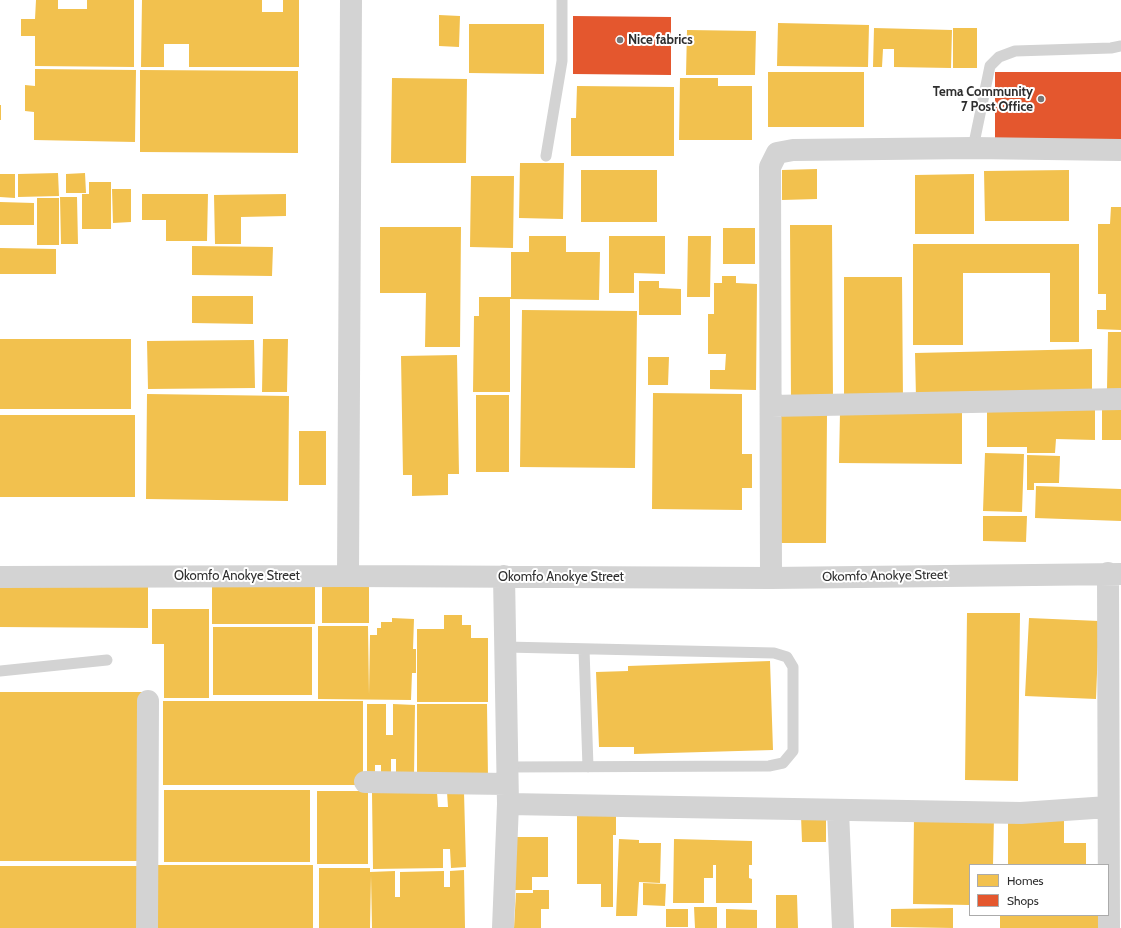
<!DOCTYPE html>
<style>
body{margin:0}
#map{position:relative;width:1121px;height:928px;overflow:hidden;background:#fff;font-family:Cabin,sans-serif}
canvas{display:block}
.legend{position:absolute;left:969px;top:864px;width:140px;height:52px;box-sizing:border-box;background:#fff;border:1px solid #ababab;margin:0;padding:5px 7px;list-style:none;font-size:12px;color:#2e2e2e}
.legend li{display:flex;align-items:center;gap:8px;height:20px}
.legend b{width:20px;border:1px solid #ababab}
</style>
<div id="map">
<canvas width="1121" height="928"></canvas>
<ul class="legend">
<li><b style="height:11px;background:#f2c14e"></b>Homes</li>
<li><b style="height:11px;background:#e4572e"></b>Shops</li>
</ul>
</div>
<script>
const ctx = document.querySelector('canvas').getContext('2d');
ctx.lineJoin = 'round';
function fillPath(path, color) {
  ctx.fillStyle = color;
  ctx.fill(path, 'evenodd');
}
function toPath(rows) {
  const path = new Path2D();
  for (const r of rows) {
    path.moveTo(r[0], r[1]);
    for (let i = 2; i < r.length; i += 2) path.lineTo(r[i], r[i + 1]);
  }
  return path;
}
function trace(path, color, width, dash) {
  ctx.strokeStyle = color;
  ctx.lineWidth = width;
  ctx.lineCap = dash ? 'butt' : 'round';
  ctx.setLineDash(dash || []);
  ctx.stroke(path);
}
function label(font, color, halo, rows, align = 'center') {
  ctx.font = font + ' Cabin,sans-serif';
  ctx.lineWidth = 4;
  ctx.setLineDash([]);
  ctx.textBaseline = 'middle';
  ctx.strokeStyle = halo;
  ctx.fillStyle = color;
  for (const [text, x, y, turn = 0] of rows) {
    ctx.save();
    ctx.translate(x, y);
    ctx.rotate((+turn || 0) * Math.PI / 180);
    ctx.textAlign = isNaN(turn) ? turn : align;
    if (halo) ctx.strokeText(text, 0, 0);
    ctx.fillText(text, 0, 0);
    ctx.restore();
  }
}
fillPath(toPath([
 [36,0,58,0,58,9,87,9,87,0,134,0,134,67,35,66,35,36,21,36,21,19,35,19],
 [142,0,262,0,262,12,283,12,283,0,299,0,299,67,189,67,189,44,164,44,164,67,141,67],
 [439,15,460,16,459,47,439,46],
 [778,23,869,25,868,67,777,66],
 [469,24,544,24,544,74,469,73],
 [874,28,952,30,951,68,894,67,894,49,883,49,882,67,873,67],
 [953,28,977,28,977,68,953,68],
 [687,30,756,31,755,75,686,75],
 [35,69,136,70,135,142,34,140,34,112,25,111,25,85,35,86],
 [140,70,298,71,298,153,140,152],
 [768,72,864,72,864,127,768,127],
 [392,78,467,79,466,163,391,163],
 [680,78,718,78,718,86,752,86,752,140,679,140],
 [577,86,674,87,674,156,571,156,571,118,576,118],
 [0,105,1,105,1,120,0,120],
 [520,163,564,163,563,219,519,218],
 [817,169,817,199,782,200,782,170],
 [581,170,657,170,657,222,581,222],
 [1069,170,1069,221,985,221,984,171],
 [58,173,59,196,18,197,18,174],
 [85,173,86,193,66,193,66,174],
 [0,174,15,174,15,198,0,197],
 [974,174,974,234,915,234,915,175],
 [471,176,514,176,513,248,470,247],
 [89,182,111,182,111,229,82,229,82,194,89,194],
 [112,189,131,189,131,222,113,223],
 [142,194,208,194,207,241,166,241,166,220,142,220],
 [286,194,286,216,241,217,241,244,215,244,214,195],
 [60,197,77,197,78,244,61,244],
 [37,198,59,198,59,245,37,245],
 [0,202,34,203,34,225,0,225],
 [1111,207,1121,207,1121,330,1097,329,1097,310,1106,310,1106,294,1098,294,1098,224,1110,224],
 [790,225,832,225,833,401,791,401],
 [380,227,461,227,460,347,425,347,426,293,380,293],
 [723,228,755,228,755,264,723,264],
 [529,236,566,236,566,252,600,252,599,300,510,299,510,392,473,392,474,316,479,316,479,297,511,297,511,252,529,252],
 [609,236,665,236,665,274,634,273,634,293,609,293],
 [688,236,711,236,710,297,687,297],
 [913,244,1079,244,1079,342,1050,342,1050,273,963,273,963,345,913,345],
 [192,246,273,247,272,276,192,275],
 [0,248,56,249,56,274,0,274],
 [722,276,736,276,736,283,757,284,756,390,710,389,710,370,725,370,726,354,708,354,708,314,714,314,714,283,722,283],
 [844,277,902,277,903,401,844,401],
 [639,281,659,281,659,288,681,289,681,315,639,315],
 [192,296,253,296,253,324,192,323],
 [522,310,637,311,635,468,520,467],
 [1108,332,1121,332,1121,390,1107,389],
 [0,339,131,339,131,409,0,409],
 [263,339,288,339,287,392,262,392],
 [254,340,255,388,148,389,147,341],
 [1092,349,1092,395,916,398,915,353],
 [457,355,459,474,448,474,448,495,412,496,412,475,403,475,401,356],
 [648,357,669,357,668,385,648,385],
 [653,393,742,394,742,454,752,454,752,488,742,488,742,510,652,509],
 [147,394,289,396,288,501,146,499],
 [476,395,509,395,509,472,476,472],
 [1102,406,1121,406,1121,440,1102,440],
 [987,407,1095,408,1095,440,1056,439,1055,453,1027,453,1027,447,987,447],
 [840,412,962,413,962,464,839,463],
 [781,414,827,414,826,543,781,543],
 [0,415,135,415,135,497,0,497],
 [299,431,326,431,326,485,299,485],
 [985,453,1024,454,1022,512,983,511],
 [1027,455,1060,456,1059,483,1034,483,1034,490,1027,490],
 [1036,486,1121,489,1121,521,1035,518],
 [983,516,1027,516,1026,542,983,541],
 [212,580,315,580,315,624,212,624],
 [0,582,148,582,148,628,0,627],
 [322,586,369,586,369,623,322,623],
 [152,609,209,609,209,698,164,698,164,644,152,644],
 [967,613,1020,613,1018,781,965,780],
 [444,615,462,615,462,625,471,625,471,638,488,638,488,702,417,702,417,629,444,629],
 [392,618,414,619,413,649,416,649,416,673,412,673,411,700,318,699,318,626,368,626,369,695,370,635,377,635,377,628,381,628,381,622,392,622],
 [1029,618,1099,621,1096,699,1025,696],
 [213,627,312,627,312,695,213,695],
 [770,661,773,750,634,754,634,747,599,747,596,672,628,671,628,666],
 [0,692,142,692,142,861,0,861],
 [163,701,363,701,363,785,163,785],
 [367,704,386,704,386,735,393,735,393,704,415,705,414,777,396,777,396,759,391,759,391,777,381,777,381,765,375,765,375,777,367,777],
 [417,704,487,704,488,778,417,779],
 [164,790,310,790,310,862,164,862],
 [317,791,368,791,368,864,317,864],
 [437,792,438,807,448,807,447,792,464,792,466,867,451,868,450,849,443,849,443,868,373,869,372,793],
 [577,815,616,815,616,835,613,835,613,907,601,907,601,884,577,884],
 [1008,815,1064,815,1064,843,1086,843,1086,865,1008,865],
 [801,816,826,816,826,842,802,842],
 [914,816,994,817,993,865,970,865,970,905,913,904],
 [513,837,548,837,548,877,532,877,532,890,511,890],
 [619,839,639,840,639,843,661,843,660,883,639,882,637,916,616,916],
 [674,839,752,841,752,865,749,865,749,878,752,879,752,903,716,903,716,865,713,865,713,878,704,878,704,903,673,903],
 [155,865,313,865,313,928,155,928],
 [0,866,140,866,140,928,0,928],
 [319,868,370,868,370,872,395,871,395,897,400,897,400,872,444,871,444,887,450,887,450,871,464,870,465,928,372,928,371,875,370,928,319,928],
 [643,883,666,884,665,906,643,905],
 [533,890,549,890,549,909,541,909,541,928,514,928,516,893,533,893],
 [776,895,797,895,798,928,776,928],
 [694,907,717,907,717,928,695,928],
 [953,908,953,928,891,927,891,909],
 [666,909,688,909,688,927,666,927],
 [726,909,757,910,757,928,726,928],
 [1000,915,1099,915,1099,928,1000,928]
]), '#f2c14e');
fillPath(toPath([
 [573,16,671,17,671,75,573,74],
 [995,72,1121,72,1121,140,995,139]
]), '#e4572e');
trace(toPath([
 [973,148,990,66,999,57,1015,51,1111,48,1121,46],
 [546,156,562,61,562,0],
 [505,647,774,653,787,657,793,667,793,751,783,763,769,766,507,767],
 [584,649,588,767],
 [0,671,107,660]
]), '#d3d3d3', 11);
trace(toPath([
 [771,406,1121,399],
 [1108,573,1109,928],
 [348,576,351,0],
 [0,577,348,576,771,578,1121,574],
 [771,578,770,167,777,153,793,150,973,148,1121,150],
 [365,782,507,784],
 [508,804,1021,813,1108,807],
 [838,811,843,928],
 [147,928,148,701],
 [503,928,508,804,504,576]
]), '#d3d3d3', 22);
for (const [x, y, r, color] of [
 [620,40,4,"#777"],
 [1041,99,4,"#777"]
]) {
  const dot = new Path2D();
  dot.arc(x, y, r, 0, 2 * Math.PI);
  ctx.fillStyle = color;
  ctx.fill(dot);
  trace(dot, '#fff', 1.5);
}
label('bold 13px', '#2e2e2e', '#fff', [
 ["Nice fabrics",628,40],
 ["Tema Community",1033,92,"right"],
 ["7 Post Office",1033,107,"right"]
], 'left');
label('13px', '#2e2e2e', '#fff', [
 ["Okomfo Anokye Street",237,576],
 ["Okomfo Anokye Street",885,576,-1],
 ["Okomfo Anokye Street",561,577]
]);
</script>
